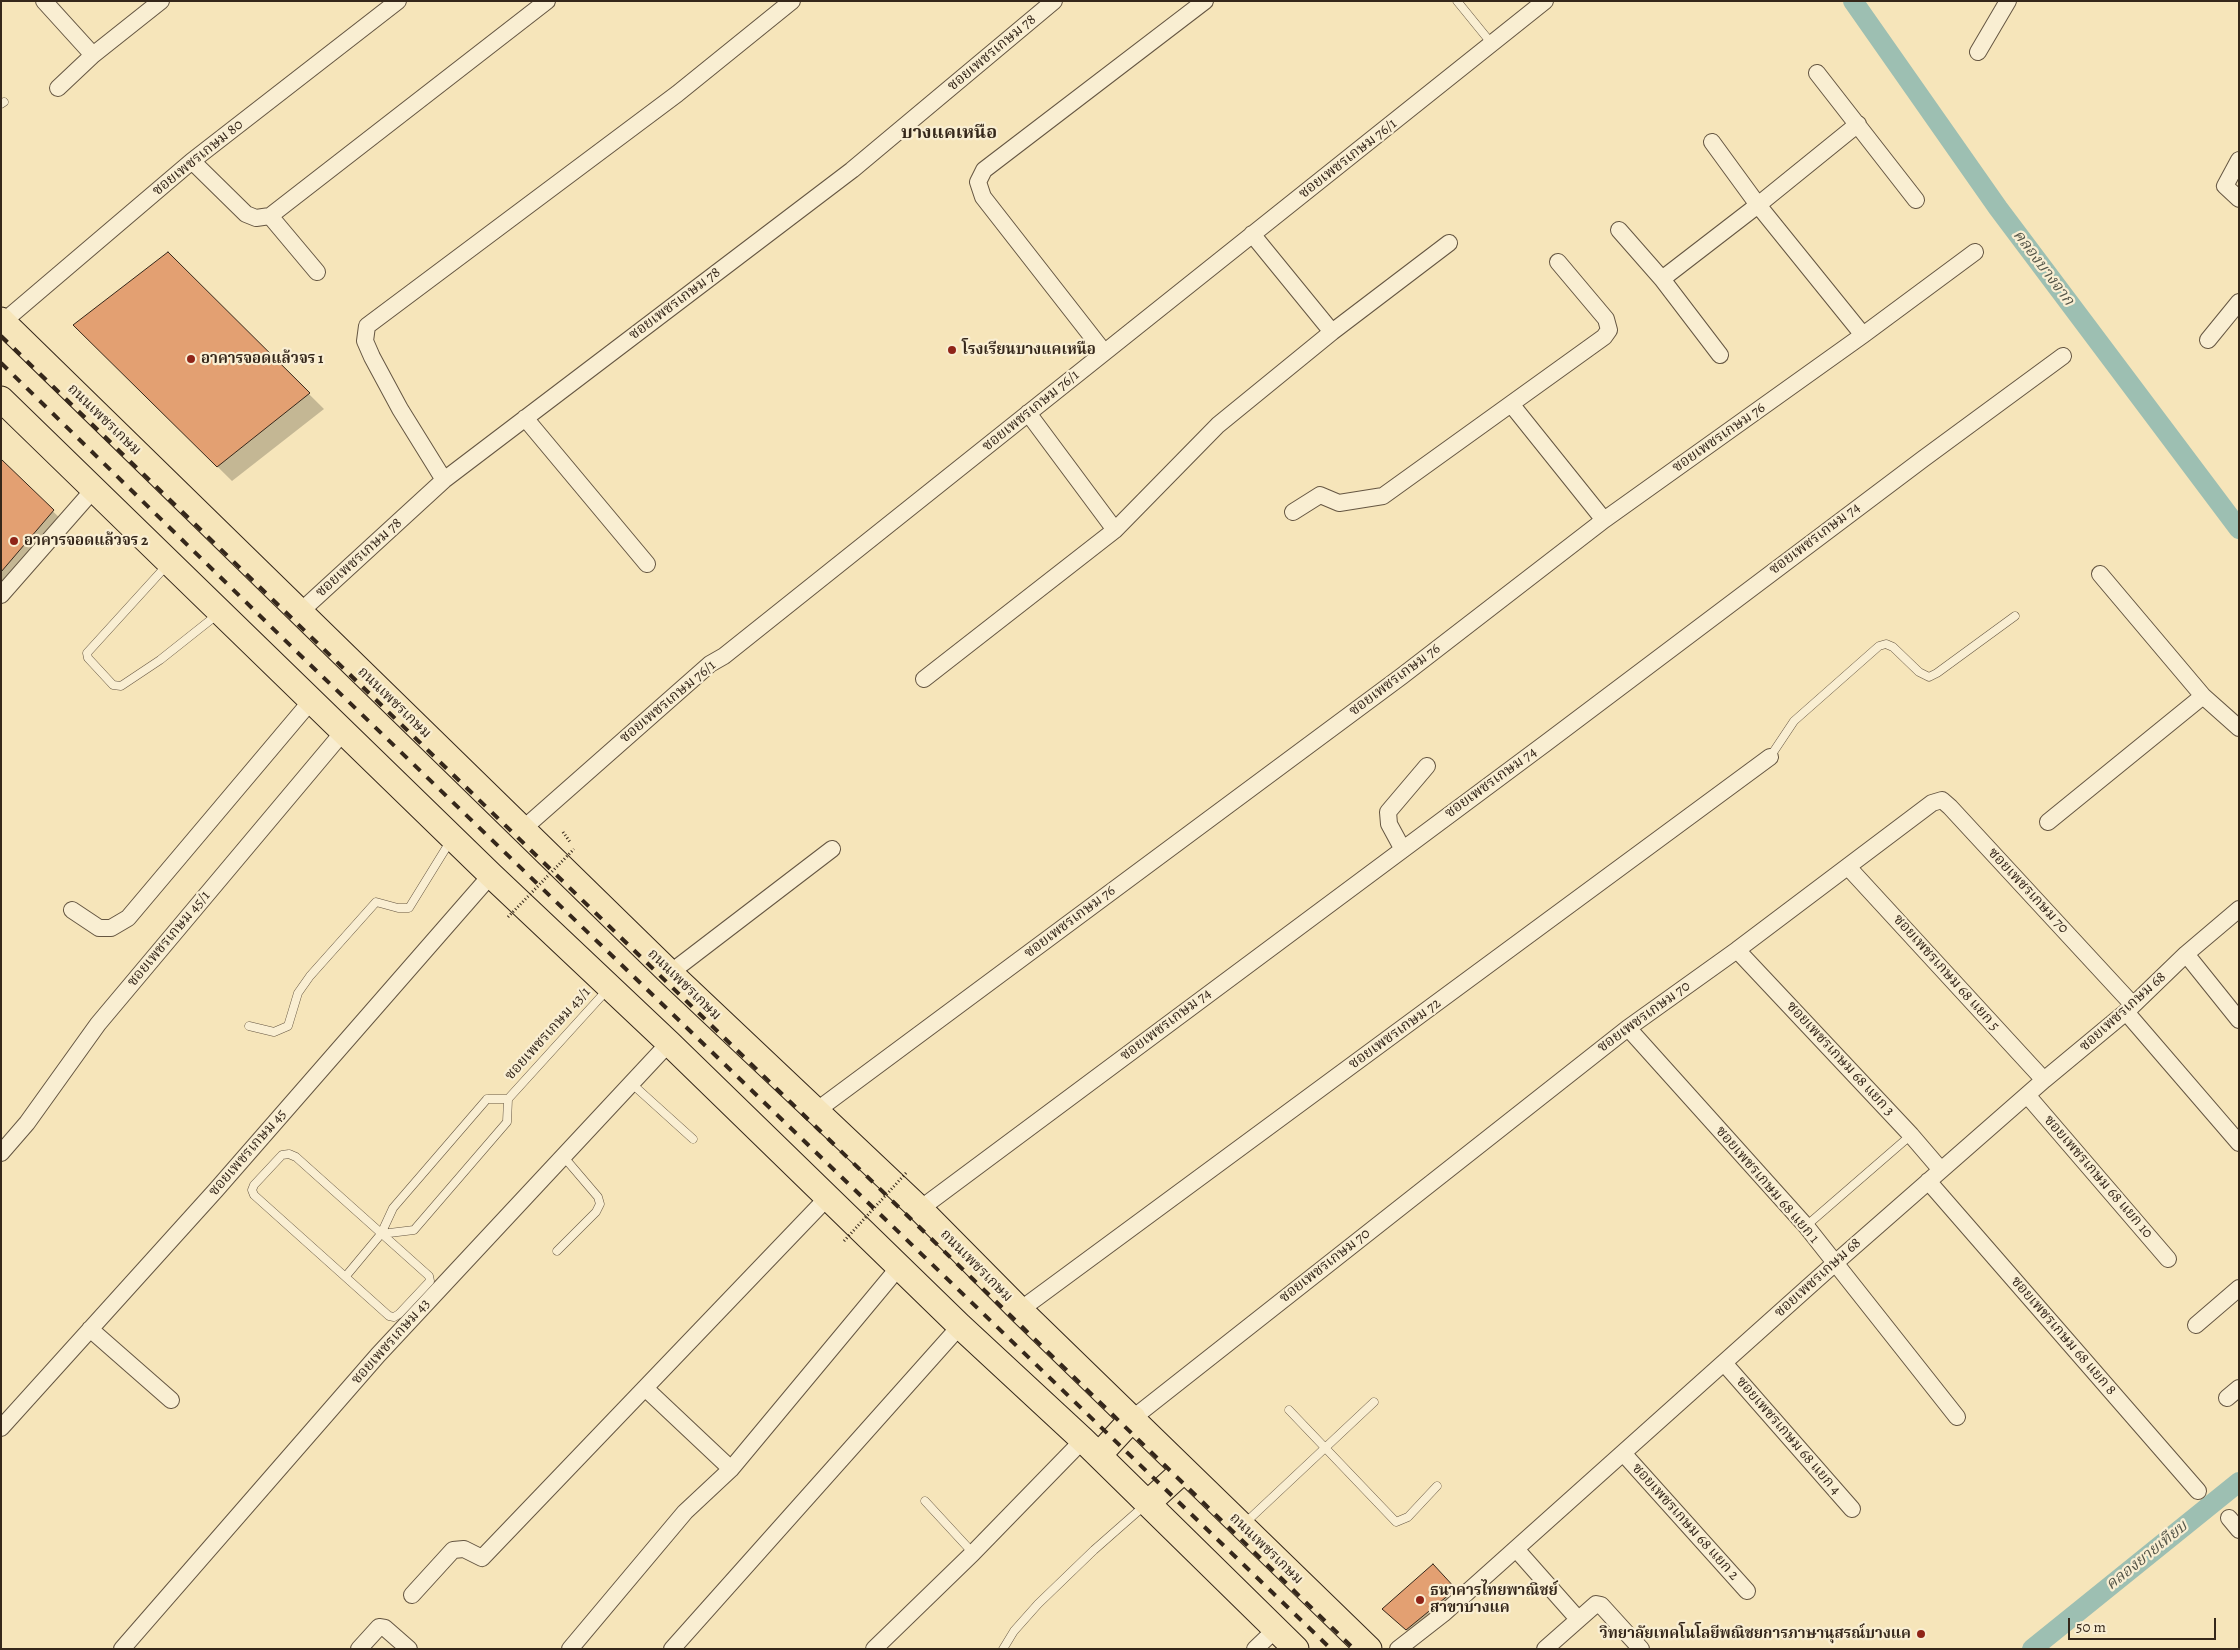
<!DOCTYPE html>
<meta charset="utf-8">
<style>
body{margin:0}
#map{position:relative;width:2240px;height:1650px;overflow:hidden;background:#f6e5ba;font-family:Alegreya,serif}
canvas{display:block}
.frame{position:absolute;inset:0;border:2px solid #35271a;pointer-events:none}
.scale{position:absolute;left:2068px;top:1618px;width:148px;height:22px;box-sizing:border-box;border:2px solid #35271a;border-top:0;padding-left:6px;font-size:15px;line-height:18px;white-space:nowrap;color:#35271a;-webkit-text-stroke:4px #f9eed2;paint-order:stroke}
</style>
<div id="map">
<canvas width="2240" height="1650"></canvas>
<div class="frame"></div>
<div class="scale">50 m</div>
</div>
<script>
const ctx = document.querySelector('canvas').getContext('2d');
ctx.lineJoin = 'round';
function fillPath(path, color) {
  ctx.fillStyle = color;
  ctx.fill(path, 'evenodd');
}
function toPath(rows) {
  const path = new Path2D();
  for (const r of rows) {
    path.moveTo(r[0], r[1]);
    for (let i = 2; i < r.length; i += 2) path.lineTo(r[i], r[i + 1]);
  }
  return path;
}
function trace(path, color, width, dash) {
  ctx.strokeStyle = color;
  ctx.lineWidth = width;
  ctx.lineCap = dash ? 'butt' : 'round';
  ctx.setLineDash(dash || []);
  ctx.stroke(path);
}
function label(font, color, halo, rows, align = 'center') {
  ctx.font = font + ' Alegreya,"Noto Serif Thai",serif';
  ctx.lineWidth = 4.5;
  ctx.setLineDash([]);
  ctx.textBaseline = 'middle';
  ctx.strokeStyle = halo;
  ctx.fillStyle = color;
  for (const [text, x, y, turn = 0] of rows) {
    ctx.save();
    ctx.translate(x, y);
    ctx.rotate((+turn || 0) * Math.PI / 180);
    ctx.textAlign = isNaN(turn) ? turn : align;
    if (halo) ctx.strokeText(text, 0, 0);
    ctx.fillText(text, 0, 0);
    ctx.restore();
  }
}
fillPath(toPath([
 [168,254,324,409,232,481,74,325],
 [1,461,68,526,1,605],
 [1444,1577,1466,1601,1418,1641,1384,1609]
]), '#0003');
trace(toPath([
 [1853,1,1998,208,2239,529],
 [2032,1649,2239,1482]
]), '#9dbfb2', 20);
const building = toPath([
 [168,252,310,393,217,467,73,325,168,252],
 [1,459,54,510,1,572,1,459],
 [1433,1564,1456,1589,1406,1630,1382,1609,1433,1564]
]);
fillPath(building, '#e3a072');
trace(building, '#35271a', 1);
const service = toPath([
 [1457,1,1492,44],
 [1,104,4,102],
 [168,564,87,653,88,658,113,685,121,686,160,660,218,614],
 [1770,757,1794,721,1879,646,1886,644,1893,647,1919,672,1929,677,1937,673,2015,616],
 [249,1026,274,1032,288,1026,298,993,310,976,376,902,398,908,409,908,451,840],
 [631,1083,693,1139],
 [487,1099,508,1099,507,1122,414,1230,381,1234,393,1208,487,1099],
 [508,1099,607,990],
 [289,1154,296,1157,429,1276,430,1281,399,1314,394,1317,389,1316,254,1195,252,1190,254,1185,282,1155,289,1154],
 [1806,1226,1911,1135],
 [557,1251,596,1212,600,1204,598,1197,563,1156],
 [346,1276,381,1234],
 [1289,1410,1396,1522,1408,1517,1437,1486],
 [925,1501,973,1553],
 [1244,1524,1374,1402],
 [1003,1649,1014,1631,1038,1604,1094,1550,1144,1506]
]);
const minor = toPath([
 [44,1,93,55],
 [1978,52,2008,1],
 [1817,73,1916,200],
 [58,88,93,55,161,1],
 [1712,142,1758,205,1863,335],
 [2239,160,2225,186,2239,199],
 [192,161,246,214,256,218,270,216,547,1],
 [270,216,317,272],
 [1619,230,1662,279,1720,355],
 [1252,234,1332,332],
 [1662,279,1758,205,1858,124],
 [3,322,192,161,398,1],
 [2208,340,2239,302],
 [1104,352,983,197,978,182,984,170,1205,1],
 [1511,404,1604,520],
 [1028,413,1115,530],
 [525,418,647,564],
 [444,480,400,409,372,357,365,341,367,326,677,94,792,1],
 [1293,512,1320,495,1339,503,1383,496,1604,337,1609,330,1606,319,1558,262],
 [2100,574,2203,696],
 [1,595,94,489],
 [300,612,444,480,852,170,1054,1],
 [924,679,1115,530,1218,425,1332,332,1449,243],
 [2048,822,2203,696,2239,728],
 [524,828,710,664,724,656,1545,1],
 [1402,848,1389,824,1388,812,1427,766],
 [1848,867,2044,1080],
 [72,910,99,928,111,928,128,918,311,701],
 [1737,950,1911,1135,1941,1170],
 [2186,954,2239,1020],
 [670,973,832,849],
 [2126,1012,2239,1143],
 [1628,1028,1806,1226,1957,1417],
 [2027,1095,2168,1259],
 [816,1111,1402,676,1604,520,1863,335,1975,252],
 [1,1153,27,1123,98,1024,344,731],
 [1928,1181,2198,1491],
 [920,1209,1546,743,1923,459,2063,356],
 [1020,1310,1770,757],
 [2196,1325,2239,1288],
 [90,1329,171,1400],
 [1724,1363,1852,1509],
 [645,1388,731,1469],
 [2227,1398,2239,1388],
 [1133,1418,1628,1028,1737,950,1932,803,1942,800,1950,807,2133,1005],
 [1,1428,216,1190,491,875],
 [1623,1453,1747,1591],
 [2229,1518,2239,1530],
 [1516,1549,1578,1619],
 [412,1595,453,1550,464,1549,482,1558,828,1197],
 [122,1649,378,1355,669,1043],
 [359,1649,379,1627,385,1628,409,1649],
 [570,1649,685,1512,731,1469,899,1267],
 [672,1649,960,1326],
 [874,1649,973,1553,1083,1440],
 [1255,1649,1276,1629],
 [1398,1649,1443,1614,1834,1264,2044,1080,2126,1012,2186,954,2239,909],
 [1545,1649,1596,1604,1601,1605,1641,1649]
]);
const primary = toPath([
 [1,320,670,973,920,1209,1020,1310,1369,1649],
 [1,399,491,875,669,1043,960,1326,1083,1440,1296,1649],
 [1099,1455,1133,1418],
 [1148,1503,1184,1470]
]);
trace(service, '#655642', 9);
trace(minor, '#655642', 18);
trace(primary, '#35271a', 27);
trace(toPath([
 [563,832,570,842]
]), '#35271a', 3, [1, 2.5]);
trace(service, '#f9eed2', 8);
trace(minor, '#f9eed2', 16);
trace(primary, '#f6e5ba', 25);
trace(toPath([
 [1,336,1354,1649],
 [1,363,296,651,1331,1649]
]), '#35271a', 4, [9, 9]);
trace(toPath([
 [508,917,574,849],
 [844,1241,907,1172]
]), '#35271a', 3, [1, 2.5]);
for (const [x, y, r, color] of [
 [952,350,5,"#8f2418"],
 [191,359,5,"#8f2418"],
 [14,541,5,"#8f2418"],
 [1420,1600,5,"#8f2418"],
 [1921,1634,5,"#8f2418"]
]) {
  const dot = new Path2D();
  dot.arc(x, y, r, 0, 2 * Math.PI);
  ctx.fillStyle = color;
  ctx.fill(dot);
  trace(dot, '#f9eed2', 2);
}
label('15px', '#35271a', '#f9eed2', [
 ["ซอยเพชรเกษม 78",992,53,-40],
 ["ซอยเพชรเกษม 80",198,158,-39],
 ["ซอยเพชรเกษม 76/1",1348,159,-38],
 ["ซอยเพชรเกษม 78",675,304,-37],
 ["ซอยเพชรเกษม 76/1",1031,411,-39],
 ["ถนนเพชรเกษม",104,420,44],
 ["ซอยเพชรเกษม 76",1719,438,-35],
 ["ซอยเพชรเกษม 74",1815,539,-37],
 ["ซอยเพชรเกษม 78",359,558,-42],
 ["ซอยเพชรเกษม 76",1395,680,-37],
 ["ซอยเพชรเกษม 76/1",668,702,-40],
 ["ถนนเพชรเกษม",394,703,44],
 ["ซอยเพชรเกษม 74",1491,783,-36],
 ["ซอยเพชรเกษม 70",2028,891,47],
 ["ซอยเพชรเกษม 76",1070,922,-37],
 ["ซอยเพชรเกษม 45/1",169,939,-50],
 ["ซอยเพชรเกษม 68 แยก 5",1946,973,48],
 ["ถนนเพชรเกษม",684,985,44],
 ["ซอยเพชรเกษม 68",2123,1012,-42],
 ["ซอยเพชรเกษม 70",1644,1017,-36],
 ["ซอยเพชรเกษม 74",1166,1025,-37],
 ["ซอยเพชรเกษม 43/1",548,1034,-48],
 ["ซอยเพชรเกษม 72",1395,1034,-36],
 ["ซอยเพชรเกษม 68 แยก 3",1840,1059,47],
 ["ซอยเพชรเกษม 45",248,1153,-49],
 ["ซอยเพชรเกษม 68 แยก 10",2098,1177,49],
 ["ซอยเพชรเกษม 68 แยก 1",1767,1185,49],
 ["ถนนเพชรเกษม",976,1266,45],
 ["ซอยเพชรเกษม 70",1325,1266,-38],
 ["ซอยเพชรเกษม 68",1818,1278,-42],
 ["ซอยเพชรเกษม 68 แยก 8",2063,1336,49],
 ["ซอยเพชรเกษม 43",391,1342,-48],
 ["ซอยเพชรเกษม 68 แยก 4",1788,1436,49],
 ["ซอยเพชรเกษม 68 แยก 2",1685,1522,48],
 ["ถนนเพชรเกษม",1266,1549,44]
]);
label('bold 15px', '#35271a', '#f9eed2', [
 ["โรงเรียนบางแคเหนือ",962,350],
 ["อาคารจอดแล้วจร 1",201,359],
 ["อาคารจอดแล้วจร 2",24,541],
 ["ธนาคารไทยพาณิชย์",1430,1591],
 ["สาขาบางแค",1430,1608],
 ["วิทยาลัยเทคโนโลยีพณิชยการภาษานุสรณ์บางแค",1911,1634,"right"]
], 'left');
label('italic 16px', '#545548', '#f9eed2', [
 ["คลองบางจาก",2043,268,53],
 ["คลองยายเทียบ",2147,1556,-39]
]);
label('bold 18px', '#35271a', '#f9eed2', [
 ["บางแคเหนือ",949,134]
]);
</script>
